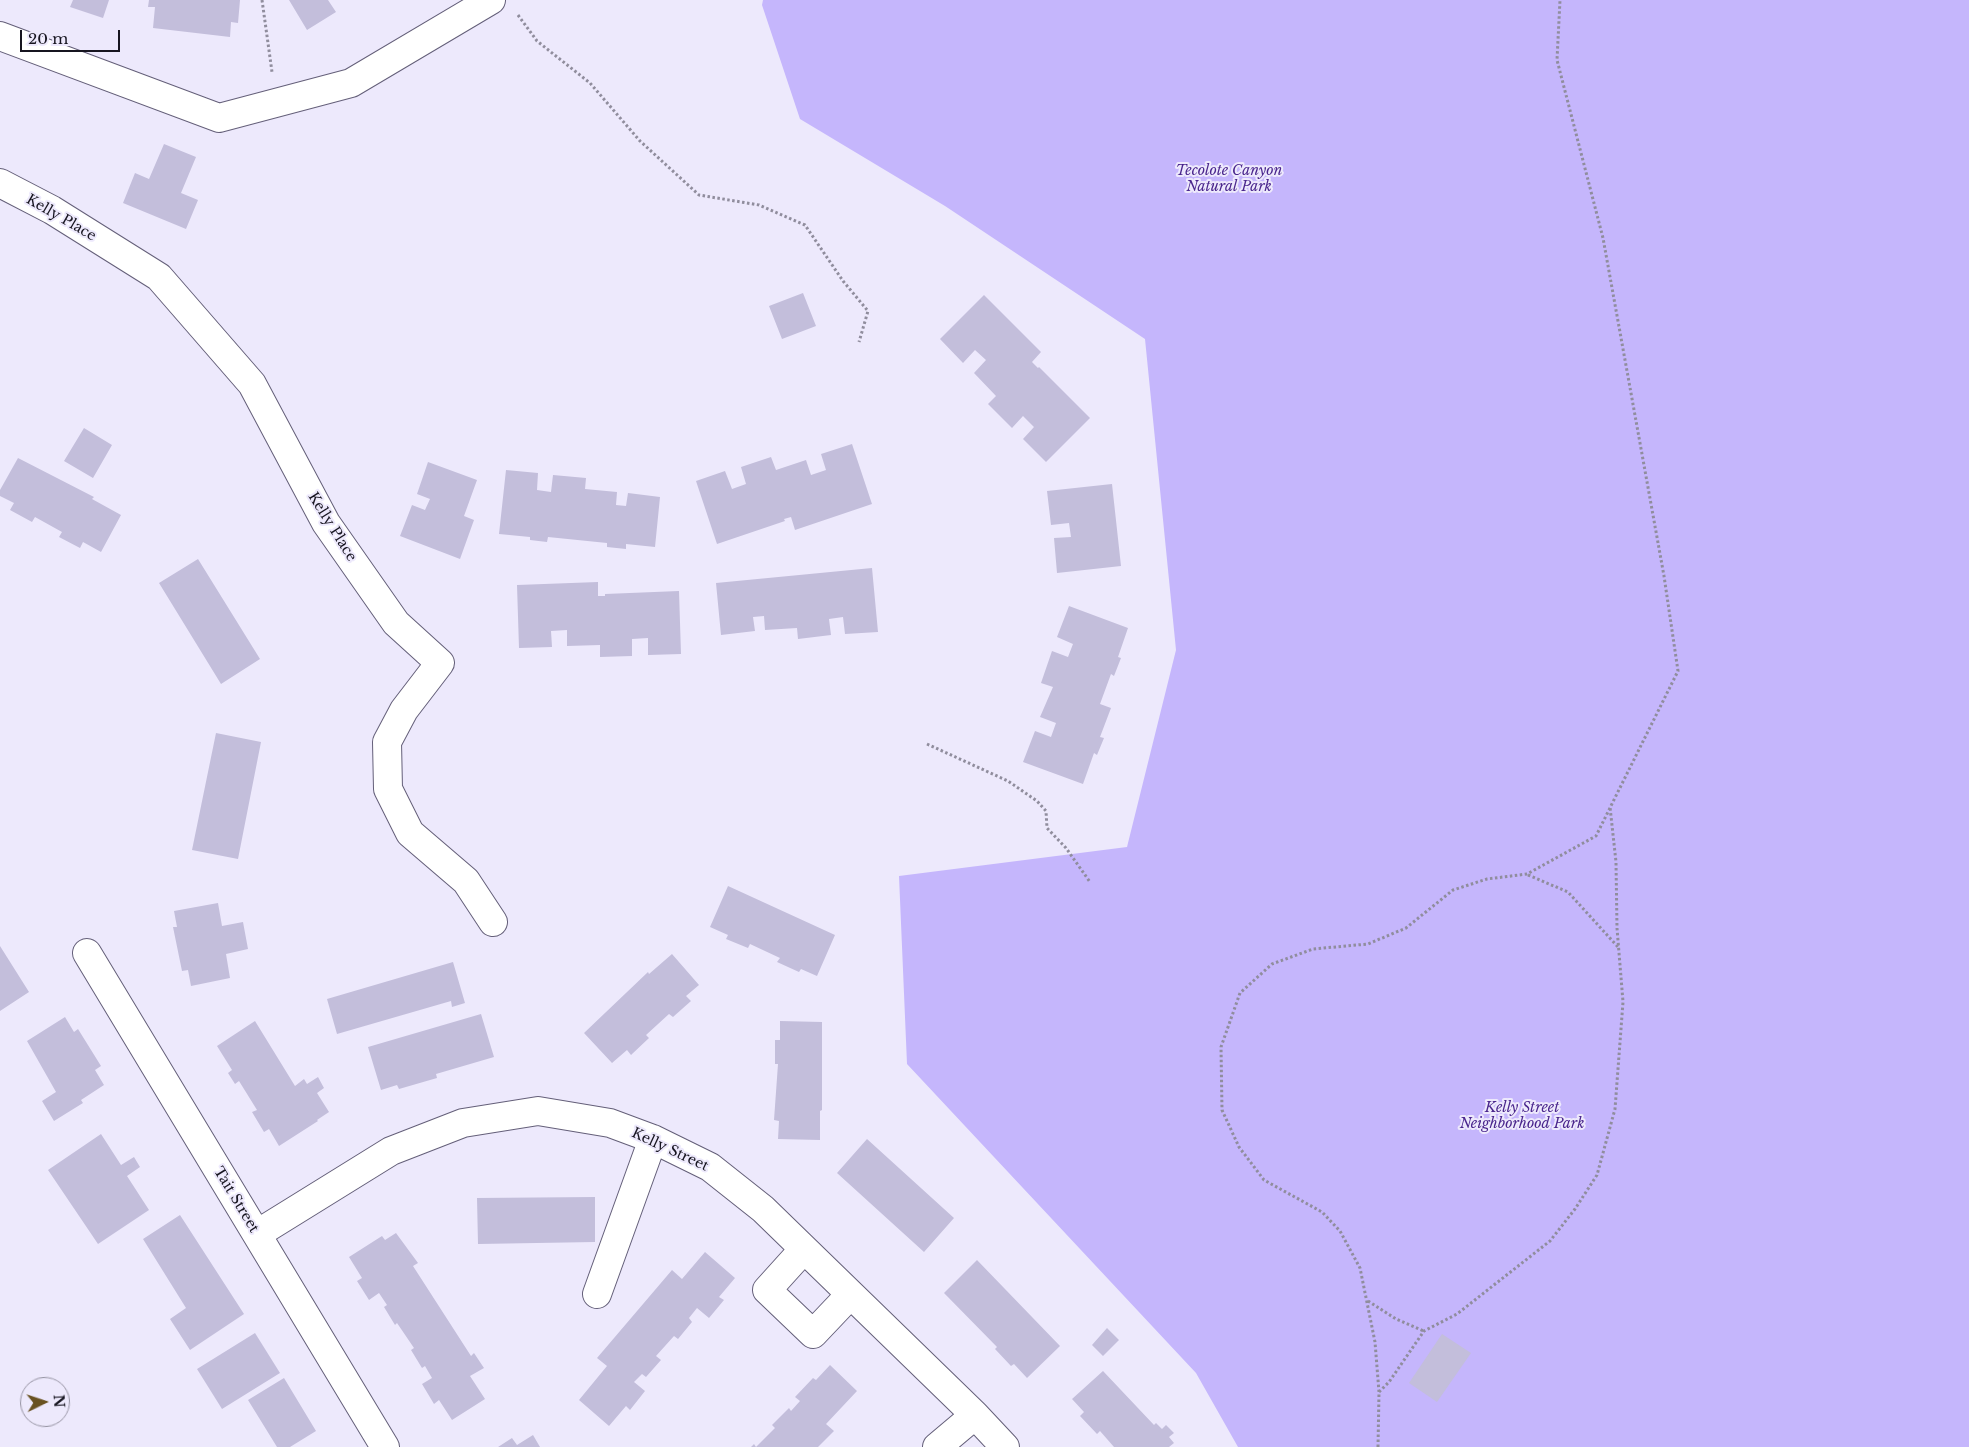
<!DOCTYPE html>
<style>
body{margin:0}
#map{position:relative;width:1969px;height:1447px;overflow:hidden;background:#ede9fc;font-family:"Libre Baskerville",serif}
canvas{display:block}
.north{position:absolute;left:20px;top:1377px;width:50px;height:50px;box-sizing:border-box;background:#ede9fc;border:1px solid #9794a4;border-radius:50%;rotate:86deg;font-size:14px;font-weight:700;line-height:20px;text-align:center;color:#171520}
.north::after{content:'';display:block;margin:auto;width:18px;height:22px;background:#695221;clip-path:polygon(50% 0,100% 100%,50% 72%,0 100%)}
.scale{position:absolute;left:20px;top:30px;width:100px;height:22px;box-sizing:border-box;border:2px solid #171520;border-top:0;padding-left:6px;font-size:15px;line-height:18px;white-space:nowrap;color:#171520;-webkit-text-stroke:4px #ede9fc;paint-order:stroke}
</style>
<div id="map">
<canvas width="1969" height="1447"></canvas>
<div class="north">N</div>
<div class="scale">20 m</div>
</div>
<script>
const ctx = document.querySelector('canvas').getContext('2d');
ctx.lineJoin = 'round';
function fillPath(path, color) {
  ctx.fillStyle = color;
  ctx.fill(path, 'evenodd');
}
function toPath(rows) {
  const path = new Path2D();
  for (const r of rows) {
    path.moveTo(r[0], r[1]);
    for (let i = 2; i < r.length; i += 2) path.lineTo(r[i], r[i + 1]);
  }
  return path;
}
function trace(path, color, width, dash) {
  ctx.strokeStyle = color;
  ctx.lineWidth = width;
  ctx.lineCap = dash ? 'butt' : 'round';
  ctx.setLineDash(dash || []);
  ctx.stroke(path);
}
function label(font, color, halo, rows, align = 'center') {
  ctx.font = font + ' "Libre Baskerville",serif';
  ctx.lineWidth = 4;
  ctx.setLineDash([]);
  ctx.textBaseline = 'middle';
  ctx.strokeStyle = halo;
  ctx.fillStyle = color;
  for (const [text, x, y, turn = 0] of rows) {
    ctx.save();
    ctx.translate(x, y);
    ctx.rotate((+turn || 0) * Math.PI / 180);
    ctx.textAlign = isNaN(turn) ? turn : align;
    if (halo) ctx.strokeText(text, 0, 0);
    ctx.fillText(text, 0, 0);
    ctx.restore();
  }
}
fillPath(toPath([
 [763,0,1969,0,1969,1447,1238,1447,1196,1373,907,1064,899,876,1127,847,1176,650,1145,339,945,206,800,119,762,5]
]), '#c5b6fc');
fillPath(toPath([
 [73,0,109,0,103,18,70,7],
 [149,0,240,0,238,23,231,22,230,37,153,28,155,7,148,7],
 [289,0,328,0,336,12,307,30],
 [164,144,196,157,181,193,198,200,186,229,123,203,135,173,149,179],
 [803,293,816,326,782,339,769,306],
 [984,295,1041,352,1032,362,1038,368,1039,367,1090,418,1046,462,1023,439,1034,427,1023,416,1012,428,988,404,996,396,974,373,986,360,975,350,963,363,940,339],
 [84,428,112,445,93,478,64,461],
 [852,444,872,504,795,530,791,517,784,519,785,521,717,544,696,481,725,471,732,489,746,484,741,467,771,457,776,470,806,460,811,475,826,470,821,454],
 [18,458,94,497,92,499,121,515,101,552,83,542,80,548,59,537,62,532,35,517,32,522,10,510,14,503,0,496,0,490],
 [428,462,477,480,464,516,474,520,460,559,400,536,412,505,425,510,430,499,417,494],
 [506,470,538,473,537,490,551,492,553,475,586,478,585,489,617,492,616,505,626,506,628,493,660,497,655,547,626,544,626,549,607,547,607,543,548,537,547,542,530,540,530,537,499,534],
 [1112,484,1121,566,1057,573,1054,538,1071,537,1069,523,1051,525,1047,491],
 [198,559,260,659,221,684,159,583],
 [872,568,878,632,845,634,843,617,829,619,831,635,798,639,797,628,765,630,764,616,753,617,755,631,721,635,716,583],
 [598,582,598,596,605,596,605,594,679,591,681,654,648,655,648,638,632,639,632,656,600,657,600,645,567,646,567,630,551,631,552,647,519,648,517,585],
 [1069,606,1128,628,1118,657,1121,658,1114,676,1111,674,1100,704,1111,708,1100,737,1104,738,1097,755,1094,753,1083,784,1023,762,1035,731,1051,737,1056,723,1040,717,1053,687,1041,683,1052,651,1068,657,1073,644,1057,637],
 [216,733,261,742,238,859,192,850],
 [728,886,835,935,817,976,801,969,799,972,777,962,780,958,750,944,748,948,726,939,728,935,710,927],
 [218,903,222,926,243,922,248,949,226,954,230,978,191,986,188,970,182,971,173,927,177,927,174,911],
 [0,946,29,992,0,1011],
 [672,954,699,985,686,996,691,1001,673,1017,669,1014,646,1035,649,1038,631,1055,627,1050,612,1063,584,1033,648,972,649,974],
 [453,962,465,1003,452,1007,451,1001,337,1034,327,999],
 [481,1014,494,1057,436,1074,437,1078,399,1089,397,1085,381,1090,368,1047],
 [65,1017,74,1032,78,1029,101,1066,95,1070,104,1085,81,1100,83,1103,54,1121,42,1101,56,1092,27,1041],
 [255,1021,295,1086,304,1079,307,1084,318,1077,324,1088,317,1093,329,1112,317,1120,318,1121,279,1146,269,1129,264,1132,252,1112,257,1110,239,1081,235,1084,228,1073,232,1070,217,1046],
 [780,1021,822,1022,822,1110,820,1111,820,1140,778,1139,779,1121,774,1120,778,1064,775,1064,775,1040,780,1040],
 [101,1134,121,1165,134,1157,140,1167,127,1176,149,1210,98,1244,48,1170],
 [867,1139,954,1218,924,1252,837,1173],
 [595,1197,595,1242,478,1244,477,1198],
 [180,1215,244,1314,190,1350,170,1319,186,1308,143,1239],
 [396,1233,418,1263,413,1266,471,1356,474,1353,484,1368,470,1376,485,1399,452,1420,439,1400,434,1404,422,1384,432,1378,425,1366,422,1368,411,1350,414,1348,397,1323,395,1325,384,1307,387,1305,379,1293,369,1300,357,1281,362,1278,349,1257,382,1236,385,1240],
 [705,1252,735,1278,719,1297,724,1300,709,1318,697,1308,689,1318,692,1322,678,1339,674,1336,656,1356,661,1360,646,1377,642,1374,634,1382,645,1391,630,1410,626,1406,609,1426,579,1400,607,1366,597,1358,672,1270,682,1279],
 [977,1260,1060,1346,1027,1378,1014,1364,1011,1366,995,1349,997,1347,944,1293],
 [1107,1328,1119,1340,1103,1356,1092,1345],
 [255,1333,280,1373,222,1409,197,1369],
 [1442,1334,1471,1353,1437,1402,1409,1383],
 [830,1365,857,1391,826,1424,834,1431,818,1447,751,1447,754,1444,756,1447,775,1428,772,1425,789,1408,791,1411,800,1401,795,1397,813,1378,816,1380],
 [1103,1371,1154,1425,1156,1423,1162,1429,1166,1425,1174,1433,1169,1437,1174,1443,1169,1447,1114,1447,1100,1431,1097,1434,1080,1416,1084,1412,1072,1399],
 [284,1378,316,1431,290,1447,277,1447,248,1400],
 [533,1435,540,1447,498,1447,512,1438,517,1445]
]), '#c3bedb');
const minor = toPath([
 [0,36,219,118,351,83,491,0],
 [0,183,52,210,159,277,252,384,326,523,396,623,440,663,404,710,387,742,388,789,410,833,466,881,493,922],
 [87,953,385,1447],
 [257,1234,391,1151,463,1123,538,1111,610,1123,653,1139,710,1167,763,1209,975,1415,1005,1447],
 [804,1249,767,1290,813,1334,850,1295],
 [597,1294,653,1139],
 [937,1447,975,1415]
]);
trace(minor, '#645f79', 30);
trace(toPath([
 [262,0,272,72],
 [518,15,537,41,590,83,640,141,699,195,759,205,805,225,843,281,868,311,859,342],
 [927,744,1008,781,1037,801,1046,811,1047,828,1066,848,1090,882],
 [1528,875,1568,892,1618,947],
 [1368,1301,1396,1319,1424,1331],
 [1379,1392,1389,1382,1424,1331,1457,1314,1550,1241,1575,1209,1597,1175,1615,1109,1623,1002,1617,928,1616,862,1610,807],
 [1378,1447,1379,1392,1375,1342,1360,1268,1340,1231,1322,1212,1264,1180,1239,1147,1222,1110,1221,1047,1240,993,1272,964,1313,949,1368,944,1406,928,1453,890,1487,879,1527,874,1596,836,1678,671,1664,576,1603,238,1557,60,1560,0]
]), '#908d9d', 3, [2.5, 2.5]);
trace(minor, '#fff', 28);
label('italic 14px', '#4a268d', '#ede9fc', [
 ["Tecolote Canyon",1229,171],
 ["Natural Park",1229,187],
 ["Kelly Street",1522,1108],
 ["Neighborhood Park",1522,1124]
]);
label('14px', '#171520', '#ede9fc', [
 ["Kelly Place",61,218,30],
 ["Kelly Place",332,527,58],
 ["Kelly Street",670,1150,25],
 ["Tait Street",236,1200,59]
]);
</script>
